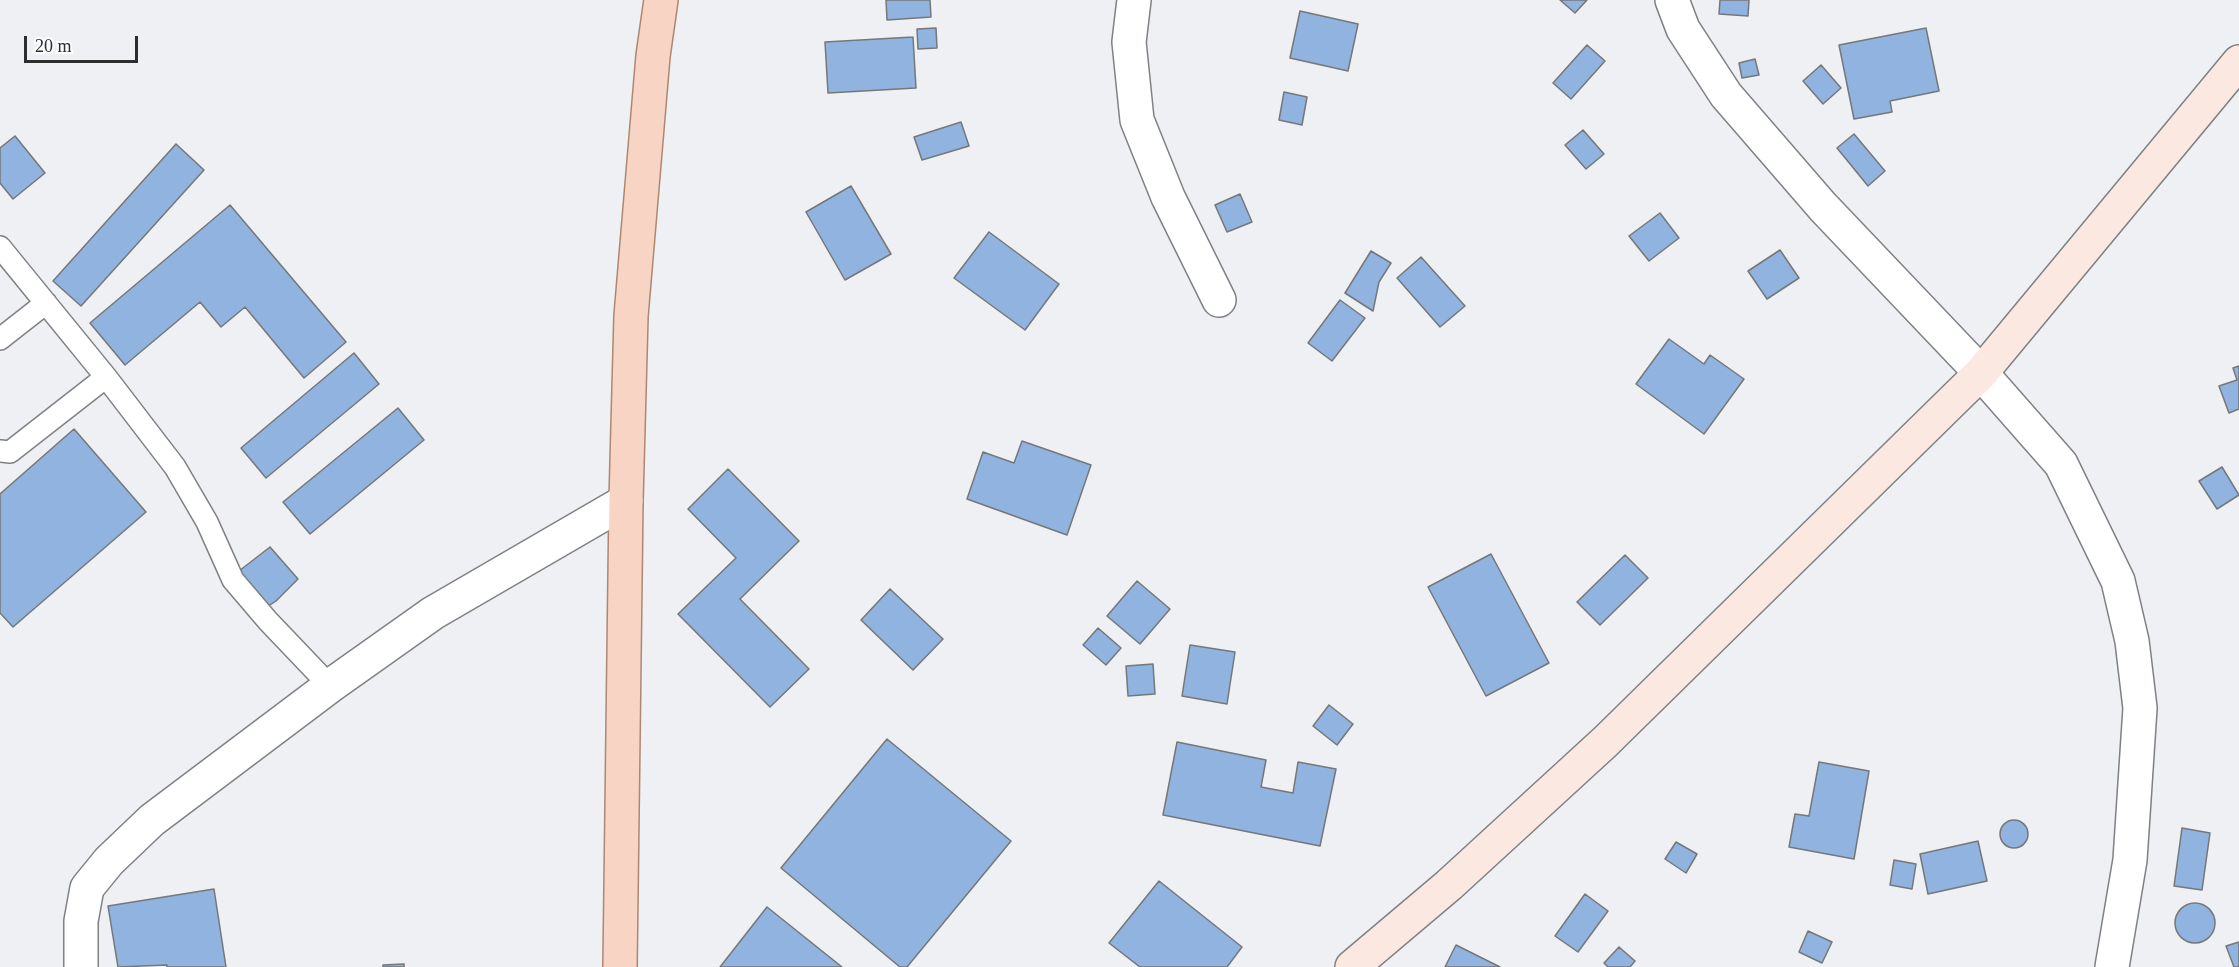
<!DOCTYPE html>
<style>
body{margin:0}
#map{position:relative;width:2239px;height:967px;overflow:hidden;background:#eef0f3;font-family:"Times New Roman",serif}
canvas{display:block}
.scale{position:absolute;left:24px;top:36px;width:114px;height:27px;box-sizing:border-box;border:3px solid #2c2d2d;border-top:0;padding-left:8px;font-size:18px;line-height:21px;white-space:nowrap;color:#2c2d2d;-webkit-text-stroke:4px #fcfdff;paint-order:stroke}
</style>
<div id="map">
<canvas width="2239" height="967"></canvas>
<div class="scale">20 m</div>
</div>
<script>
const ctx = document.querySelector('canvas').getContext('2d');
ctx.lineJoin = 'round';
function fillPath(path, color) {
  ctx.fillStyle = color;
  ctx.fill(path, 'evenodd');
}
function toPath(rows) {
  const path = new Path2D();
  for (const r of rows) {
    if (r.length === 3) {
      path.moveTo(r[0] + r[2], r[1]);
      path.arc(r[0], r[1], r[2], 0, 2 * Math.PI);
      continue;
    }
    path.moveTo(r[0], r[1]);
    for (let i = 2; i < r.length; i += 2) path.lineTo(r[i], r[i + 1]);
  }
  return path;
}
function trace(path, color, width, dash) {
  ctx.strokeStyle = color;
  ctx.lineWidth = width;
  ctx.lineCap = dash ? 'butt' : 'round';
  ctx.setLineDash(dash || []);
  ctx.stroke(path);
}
const building = toPath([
 [886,0,930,0,931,17,887,20,886,0],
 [1560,0,1587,0,1575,13,1560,0],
 [1720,0,1749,0,1748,16,1719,14,1720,0],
 [1300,11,1358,24,1348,71,1290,58,1300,11],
 [936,28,937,48,918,49,917,29,936,28],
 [1926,28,1939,91,1890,101,1892,112,1854,119,1839,45,1926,28],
 [913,37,916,88,828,93,825,42,913,37],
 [1587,45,1605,61,1571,99,1553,83,1587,45],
 [1755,59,1759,75,1742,78,1739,63,1755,59],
 [1821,65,1841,88,1823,104,1803,81,1821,65],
 [1284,92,1307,97,1302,125,1279,120,1284,92],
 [961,122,969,146,922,160,914,137,961,122],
 [1583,130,1604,154,1586,169,1565,145,1583,130],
 [1854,134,1885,171,1868,186,1837,148,1854,134],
 [15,136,45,173,13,199,0,183,0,148,15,136],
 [176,144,204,170,81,306,53,281,176,144],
 [851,186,891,254,845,280,806,212,851,186],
 [1240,194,1252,222,1227,232,1215,205,1240,194],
 [230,205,346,342,304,378,245,307,221,327,200,302,125,365,90,323,230,205],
 [1660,213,1679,238,1649,261,1629,236,1660,213],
 [989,232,1059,284,1025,330,954,278,989,232],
 [1780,250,1799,278,1767,299,1748,271,1780,250],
 [1371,251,1391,263,1379,282,1373,311,1345,293,1371,251],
 [1421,257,1465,306,1440,327,1397,278,1421,257],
 [1340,300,1365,318,1332,361,1308,343,1340,300],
 [1669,339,1704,364,1710,355,1744,379,1704,434,1636,384,1669,339],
 [354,353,379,384,266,478,241,448,354,353],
 [2239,366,2239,409,2229,413,2219,386,2237,380,2233,368,2239,366],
 [398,408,424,440,310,534,283,502,398,408],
 [74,429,146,512,13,627,0,613,0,494,74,429],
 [1022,441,1091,465,1067,535,967,499,983,452,1014,463,1022,441],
 [2222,467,2239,495,2217,509,2199,481,2222,467],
 [728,469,799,541,740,599,809,669,770,707,678,614,736,558,688,509,728,469],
 [270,547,298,579,276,601,267,607,239,571,270,547],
 [1491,554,1549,663,1486,696,1428,587,1491,554],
 [1625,555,1648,578,1600,625,1577,602,1625,555],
 [1137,581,1170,609,1140,644,1107,616,1137,581],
 [890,589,943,639,913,670,861,620,890,589],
 [1098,628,1121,648,1106,665,1083,645,1098,628],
 [1190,645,1235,652,1227,704,1182,696,1190,645],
 [1153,664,1155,694,1128,696,1126,666,1153,664],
 [1329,705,1353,724,1337,745,1313,726,1329,705],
 [887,739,1011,841,907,967,900,967,781,868,887,739],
 [1177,742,1266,760,1261,787,1293,793,1298,762,1336,769,1320,846,1163,815,1177,742],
 [1819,762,1869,771,1854,859,1789,847,1795,814,1809,816,1819,762],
 [2014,834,14],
 [2182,828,2210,833,2202,890,2174,886,2182,828],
 [1978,841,1987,881,1928,894,1920,854,1978,841],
 [1676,842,1697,854,1686,873,1665,859,1676,842],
 [1894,860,1916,864,1912,889,1890,885,1894,860],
 [1159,881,1242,947,1227,967,1140,967,1109,943,1159,881],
 [214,889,226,967,167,967,167,965,118,967,108,906,214,889],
 [1585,894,1608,911,1578,952,1555,936,1585,894],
 [2195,923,20],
 [767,907,842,967,720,967,767,907],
 [1808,931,1832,942,1822,963,1799,952,1808,931],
 [2239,942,2239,967,2234,967,2226,946,2239,942],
 [1456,945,1500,967,1445,967,1456,945],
 [1619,947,1635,961,1630,967,1608,967,1604,963,1619,947],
 [404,964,404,967,383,967,383,965,404,964]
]);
fillPath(building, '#90b3df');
trace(building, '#767779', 1.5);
const lane = toPath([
 [0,247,106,377,175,467,207,522,233,580,268,621,330,686],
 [0,339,46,303],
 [0,451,10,452,106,377]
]);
const street = toPath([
 [1134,0,1129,42,1137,120,1168,197,1219,300],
 [1672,0,1683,29,1726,95,1823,207,1981,373,2061,464,2118,581,2132,641,2140,708,2130,860,2112,967],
 [81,967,81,921,87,888,109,861,152,820,330,686,433,613,626,501]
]);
const secondary = toPath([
 [1352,967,1449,885,1605,742,1981,373,2239,62]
]);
const primary = toPath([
 [620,967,626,501,631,316,653,56,661,0]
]);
trace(lane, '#7f8183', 24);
trace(street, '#7f8183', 36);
trace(secondary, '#7f8183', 36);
trace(primary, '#ad8774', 36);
trace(lane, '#fff', 21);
trace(street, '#fff', 33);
trace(secondary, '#fbe9e1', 33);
trace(primary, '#f7d4c3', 33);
</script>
